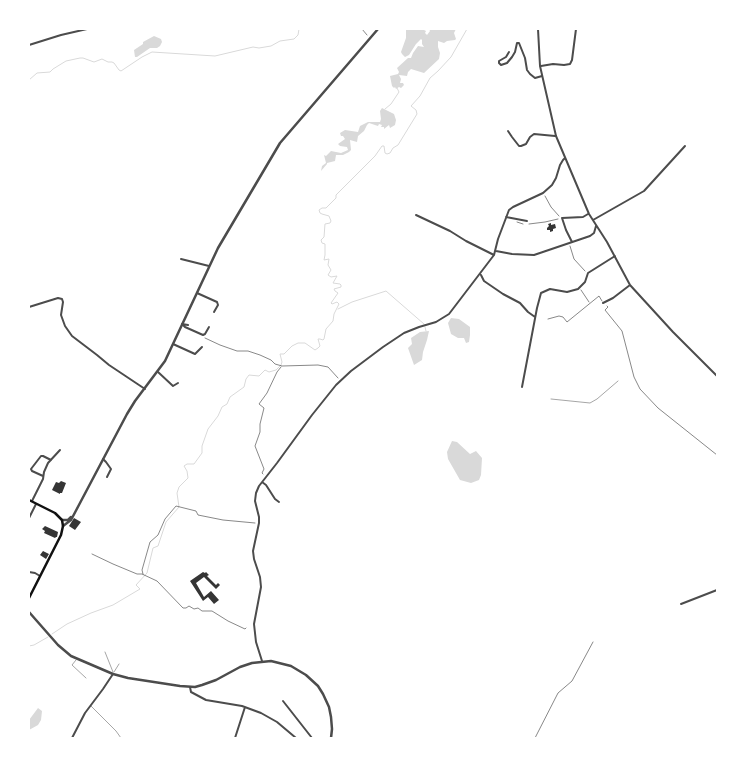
<!DOCTYPE html>
<style>
body{margin:0}
#map{position:relative;width:746px;height:767px;overflow:hidden;background:#fff;font-family:Arial,sans-serif}
canvas{display:block}
.frame{position:absolute;inset:0;border:30px solid #fff;pointer-events:none}
</style>
<div id="map">
<canvas width="746" height="767"></canvas>
<div class="frame"></div>
</div>
<script>
const ctx = document.querySelector('canvas').getContext('2d');
ctx.lineJoin = 'round';
function fillPath(path, color) {
  ctx.fillStyle = color;
  ctx.fill(path, 'evenodd');
}
function toPath(rows) {
  const path = new Path2D();
  for (const r of rows) {
    path.moveTo(r[0], r[1]);
    for (let i = 2; i < r.length; i += 2) path.lineTo(r[i], r[i + 1]);
  }
  return path;
}
function trace(path, color, width, dash) {
  ctx.strokeStyle = color;
  ctx.lineWidth = width;
  ctx.lineCap = dash ? 'butt' : 'round';
  ctx.setLineDash(dash || []);
  ctx.stroke(path);
}
fillPath(toPath([
 [406,29,422,29,426,31,425,33,427,35,430,31,429,29,456,29,454,33,456,39,455,40,447,41,444,43,438,41,438,47,440,53,439,59,424,73,411,69,408,72,407,76,399,75,401,79,400,83,403,83,404,85,401,88,399,87,396,89,395,87,394,88,392,86,390,76,398,74,399,72,397,68,408,58,411,58,413,53,418,46,424,47,422,44,422,40,421,39,416,44,409,55,405,57,402,54,401,52,406,38],
 [154,36,161,39,162,42,160,46,157,48,150,48,137,57,135,57,134,50,143,44,143,42],
 [382,108,394,114,396,120,395,125,390,128,389,125,384,129,384,127,381,127,382,125,379,124,378,126,369,123,367,125,364,131,358,136,357,142,350,140,351,150,349,152,343,155,336,155,335,161,327,163,327,164,321,171,322,166,326,163,324,155,326,156,331,151,341,153,348,150,347,147,340,146,338,144,345,139,343,136,341,136,340,133,345,130,358,132,360,126,368,122,380,122,381,119,380,111],
 [451,318,459,319,470,327,470,335,469,342,466,343,464,338,458,338,451,334,448,323],
 [429,331,427,340,423,352,422,360,414,365,408,348,412,344,411,338,420,332],
 [452,441,457,442,470,454,476,451,482,458,481,475,479,480,471,483,460,480,448,459,447,452],
 [38,708,42,711,41,720,38,725,29,730,29,720]
]), '#d9d9d9');
trace(toPath([
 [29,80,37,73,50,72,53,69,66,61,80,58,83,58,94,62,102,59,108,62,112,62,114,63,119,70,121,71,142,57,152,52,215,56,253,47,259,48,271,46,280,41,294,39,298,35,299,29],
 [385,109,391,104,399,92,397,88],
 [338,309,352,302,386,291,424,324],
 [425,327,426,331],
 [52,634,67,624,91,613,113,605,140,589,136,585,147,573,153,548,158,546,166,522,179,507,177,493,179,487,188,478,187,471,184,466,187,464,194,464,202,453,202,446,208,429,218,416,222,407,227,404,230,397,244,387,246,379,249,375,259,376,265,370,269,372,276,370,281,365,282,362,280,354,284,354,292,346,298,343,305,343,315,350,318,348,320,346,318,339,320,339,323,340,324,339,326,329,333,321,334,314,339,304,337,302,332,304,331,303,338,293,335,291,334,289,341,287,341,285,340,284,333,283,337,276,331,277,328,275,331,270,328,265,329,259,324,260,325,255,325,244,322,243,321,240,324,237,325,224,330,223,331,221,329,216,322,214,320,213,319,210,322,208,326,208,336,198,336,195,375,156,382,146,384,146,385,153,387,154,390,153,393,148,398,145,417,114,416,110,411,106,420,96,430,78,438,71,451,57,467,29],
 [29,646,34,645,48,637]
]), '#d9d9d9', 1);
fillPath(toPath([
 [551,223,551,225,555,224,556,228,553,229,553,231,550,232,550,230,547,230,547,228,549,226,548,224],
 [61,481,66,483,62,493,60,493,60,494,52,490,56,482,59,483],
 [74,518,81,522,75,530,69,526],
 [45,526,58,532,57,537,56,537,55,538,44,533,45,531,42,529],
 [43,551,49,554,46,559,40,555],
 [203,572,205,573,206,572,209,575,207,576,216,585,218,583,220,585,216,589,204,577,196,583,204,597,211,591,219,600,214,604,208,597,203,601,190,581]
]), '#353535');
trace(toPath([
 [362,29,367,35],
 [545,196,551,207,559,216],
 [517,222,523,224],
 [529,224,545,222,558,219],
 [570,246,574,259,585,271],
 [581,290,589,302],
 [607,306,608,307,605,310,622,331,634,377,640,389,658,408,717,455],
 [548,319,559,316,563,317,567,322,599,296,602,301],
 [205,338,220,345,237,351,248,351,260,355,271,360,275,364,282,366,318,365,328,367,338,378],
 [263,474,262,473,264,469,255,446,260,432,260,424,264,408,259,404,267,393,277,372,281,367],
 [92,554,113,564,137,574,142,574,157,581,183,608,186,608,189,606,194,609,198,608,202,611,212,611,228,621,245,629,246,628],
 [143,574,142,570,150,542,158,535,165,519,176,506,196,511,198,515,223,520,255,523],
 [535,738,558,693,572,681,593,642]
]), '#111', 0.5);
trace(toPath([
 [551,399,590,403,597,399,618,381],
 [105,652,113,672],
 [76,660,72,665,86,678],
 [114,672,119,664],
 [91,706,116,731,121,738]
]), '#4c4c4c', 0.5);
trace(toPath([
 [538,29,540,66,556,136,589,214,607,242,630,285,673,332,717,376],
 [29,45,61,35,87,29],
 [509,52,506,57,499,61,499,63,501,65,507,63,512,57,515,52,517,43,519,43,525,58,527,70,530,74,535,78,542,76],
 [541,66,553,64,564,65,570,64,572,60,576,29],
 [508,131,512,137,519,146,521,146,526,144,530,137,534,134,555,136],
 [416,215,450,231,466,241,494,255],
 [506,217,527,221],
 [593,220,644,191,685,146],
 [572,242,566,230,562,218,583,217,588,214],
 [496,251,512,254,534,255,590,236,594,233,596,226],
 [181,259,209,266],
 [481,275,484,281,503,294,520,303,528,312,535,317],
 [197,293,217,302,218,305,214,312],
 [603,303,613,298,630,285],
 [29,307,58,298,62,299,63,302,61,315,65,326,72,336,97,355,109,365,145,389],
 [182,324,185,327,203,335,205,334,209,327],
 [182,324,188,325],
 [173,344,195,354,202,347],
 [158,372,173,386,178,383],
 [522,387,537,308,541,293,550,289,567,292,578,289,585,282,588,273,615,256],
 [103,459,106,462,111,469,107,477],
 [43,476,32,471,31,469,41,456,43,456,51,460],
 [262,482,266,485,275,499,279,502],
 [32,501,43,479,44,472,48,463,60,450],
 [29,518,36,504],
 [29,572,35,573,40,576],
 [681,604,717,590],
 [262,661,256,642,254,624,261,587,260,577,254,559,253,551,259,523,259,517,255,501,256,493,259,486,277,463,312,415,336,385,351,371,383,347,404,333,419,327,436,322,449,314,494,255,498,239,509,210,513,207,543,193,552,185,556,178,560,165,563,160,565,158],
 [190,687,191,692,206,700,242,706,261,713,277,722,296,738],
 [283,701,312,738],
 [72,738,85,713,103,689,113,674],
 [235,738,245,707]
]), '#4c4c4c', 2);
trace(toPath([
 [62,520,68,520,71,517],
 [63,526,71,520,127,414,135,401,165,361,218,248,280,143,378,29],
 [29,612,58,645,71,656,113,674,128,678,180,686,195,687,202,685,216,680,240,667,252,663,271,661,291,666,306,675,318,686,323,694,329,707,331,717,332,729,331,738]
]), '#4c4c4c', 2.5);
trace(toPath([
 [29,500,55,513,62,520,63,526,61,535,29,598]
]), '#111', 2.5);
</script>
